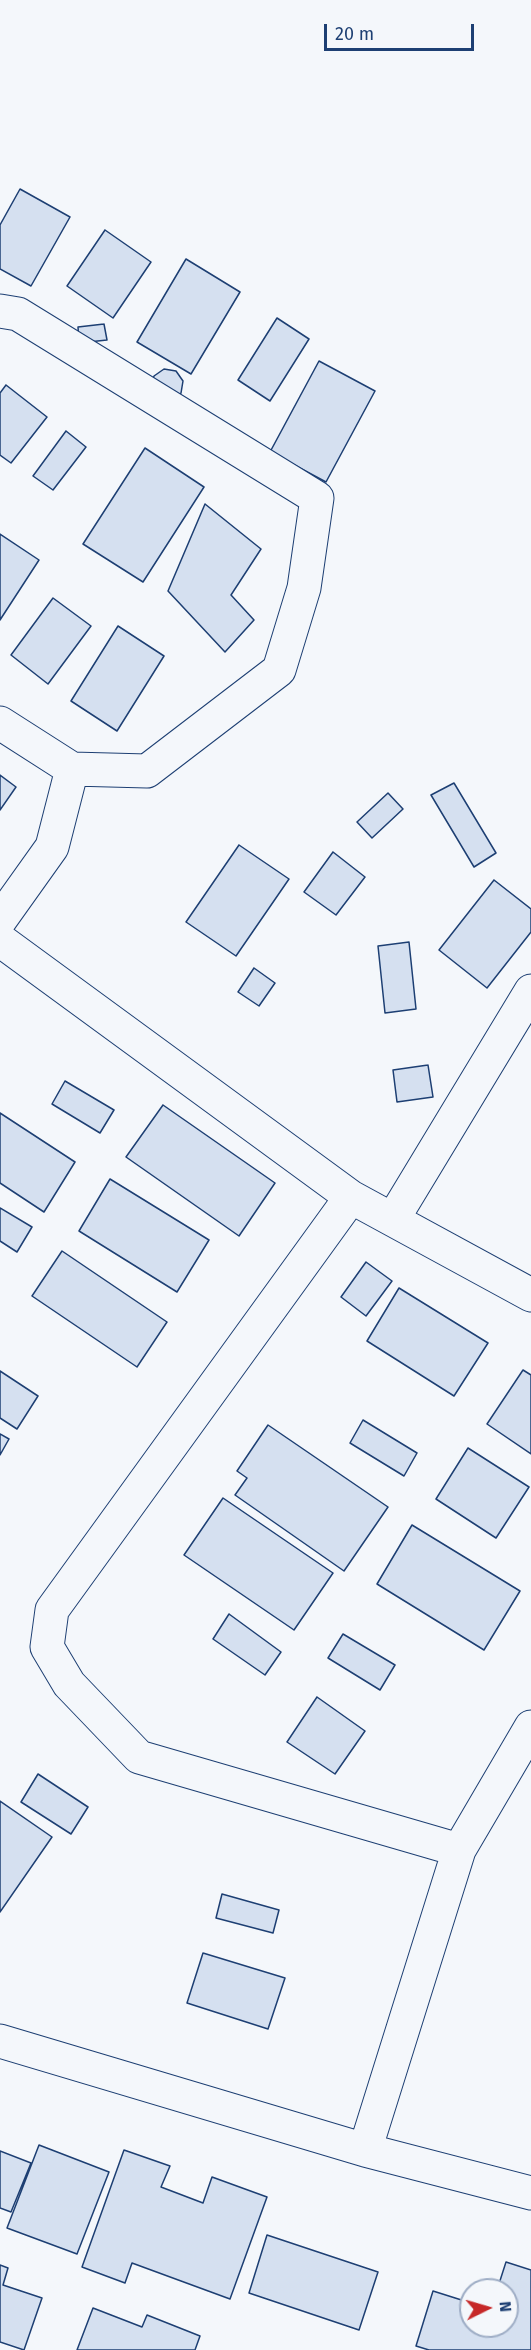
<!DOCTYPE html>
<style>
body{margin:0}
#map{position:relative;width:531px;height:2350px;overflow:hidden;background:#f4f7fb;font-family:"Fira Sans",sans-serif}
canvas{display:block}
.north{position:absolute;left:459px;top:2278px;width:60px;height:60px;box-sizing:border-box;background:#f4f7fb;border:2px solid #9eadc5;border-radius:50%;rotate:85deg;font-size:16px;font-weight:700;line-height:24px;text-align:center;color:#1d3f73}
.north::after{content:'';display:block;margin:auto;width:21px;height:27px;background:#c62828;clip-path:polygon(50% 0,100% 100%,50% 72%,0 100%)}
.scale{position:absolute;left:324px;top:24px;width:150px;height:27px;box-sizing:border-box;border:3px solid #1d3f73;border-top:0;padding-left:8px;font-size:18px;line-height:21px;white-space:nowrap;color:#1d3f73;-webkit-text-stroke:4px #f4f7fb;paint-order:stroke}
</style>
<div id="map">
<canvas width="531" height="2350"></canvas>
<div class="north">N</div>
<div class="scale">20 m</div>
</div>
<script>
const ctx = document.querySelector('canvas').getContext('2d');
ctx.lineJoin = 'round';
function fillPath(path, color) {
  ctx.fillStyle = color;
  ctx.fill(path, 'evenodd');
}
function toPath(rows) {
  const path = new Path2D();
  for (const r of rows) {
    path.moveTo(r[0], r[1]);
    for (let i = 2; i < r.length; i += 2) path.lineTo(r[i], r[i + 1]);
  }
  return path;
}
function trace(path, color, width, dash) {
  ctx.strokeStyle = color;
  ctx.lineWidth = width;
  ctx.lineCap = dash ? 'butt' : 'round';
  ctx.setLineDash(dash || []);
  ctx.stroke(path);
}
const building = toPath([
 [20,189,70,217,31,286,0,269,0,225,20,189],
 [105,230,151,262,113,318,67,286,105,230],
 [186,259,240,292,191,374,137,342,186,259],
 [277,318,309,339,270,401,238,380,277,318],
 [104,324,107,340,79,343,78,327,104,324],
 [319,361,375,391,326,482,270,452,319,361],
 [164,369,176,371,183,381,181,393,177,398,152,382,154,376,164,369],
 [6,385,47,417,11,463,0,455,0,393,6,385],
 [66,431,86,447,53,490,33,476,66,431],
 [145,448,204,487,143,582,83,544,145,448],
 [205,504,261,549,231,595,254,620,225,652,168,591,205,504],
 [0,534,39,560,0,620,0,534],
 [53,598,91,626,48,684,11,655,53,598],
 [118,626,164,656,117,731,71,701,118,626],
 [0,775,16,787,0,810,0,775],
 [454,783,496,853,474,867,431,795,454,783],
 [388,793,403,809,372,838,357,822,388,793],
 [239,845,289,879,236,956,186,922,239,845],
 [333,852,365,877,336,915,304,892,333,852],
 [494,880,531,909,531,932,487,988,439,950,494,880],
 [409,942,416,1009,385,1013,378,946,409,942],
 [254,968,275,983,259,1006,238,992,254,968],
 [428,1065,433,1097,397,1102,393,1070,428,1065],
 [65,1081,114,1110,100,1133,52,1104,65,1081],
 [163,1105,275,1183,239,1236,126,1157,163,1105],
 [0,1113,75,1162,44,1212,0,1183,0,1113],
 [110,1179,209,1240,177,1292,79,1231,110,1179],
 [0,1208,32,1227,17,1252,0,1241,0,1208],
 [62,1251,167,1322,137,1367,32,1296,62,1251],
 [366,1262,392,1281,366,1316,341,1297,366,1262],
 [399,1288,488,1343,454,1396,367,1341,399,1288],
 [523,1370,531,1375,531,1454,487,1424,523,1370],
 [0,1371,38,1396,17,1429,0,1418,0,1371],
 [363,1420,417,1453,404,1476,350,1443,363,1420],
 [268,1425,388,1507,344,1571,235,1495,247,1478,237,1471,268,1425],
 [0,1434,9,1439,0,1455,0,1434],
 [468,1448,529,1487,496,1538,436,1499,468,1448],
 [223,1498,333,1573,294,1630,184,1555,223,1498],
 [412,1525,520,1591,484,1650,377,1584,412,1525],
 [229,1614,281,1652,265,1675,213,1639,229,1614],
 [343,1634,395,1665,380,1690,328,1658,343,1634],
 [317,1697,365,1731,335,1774,287,1742,317,1697],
 [38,1774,88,1807,71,1834,21,1802,38,1774],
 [0,1801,52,1837,0,1912,0,1801],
 [222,1894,279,1910,273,1933,216,1918,222,1894],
 [203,1953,285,1978,268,2029,187,2003,203,1953],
 [39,2145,109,2172,77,2254,7,2228,39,2145],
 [124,2150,170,2166,161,2187,203,2203,212,2177,267,2197,230,2299,132,2263,125,2283,82,2267,124,2150],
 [0,2151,31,2163,11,2212,0,2208,0,2151],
 [267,2235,378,2272,359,2330,249,2293,267,2235],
 [506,2262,531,2270,531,2350,429,2350,416,2346,433,2291,471,2303,471,2326,507,2326,507,2290,497,2290,506,2262],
 [0,2265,8,2268,3,2285,42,2298,24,2350,0,2342,0,2265],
 [93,2308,142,2327,147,2315,200,2336,195,2350,77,2350,93,2308]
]);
fillPath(building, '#d5e0f0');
trace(building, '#1d3f73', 1.5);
const minor = toPath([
 [0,311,18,314,317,498,304,588,279,670,147,771,72,769],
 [0,723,72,769,52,847,0,920],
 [0,940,351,1197],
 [393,1219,531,991],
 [459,1850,139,1757,69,1684,47,1647,52,1610,351,1197,531,1295],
 [0,2041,365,2150,531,2193],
 [365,2150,459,1850,531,1727]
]);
trace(minor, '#1d3f73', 35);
trace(minor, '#f4f7fb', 33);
</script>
